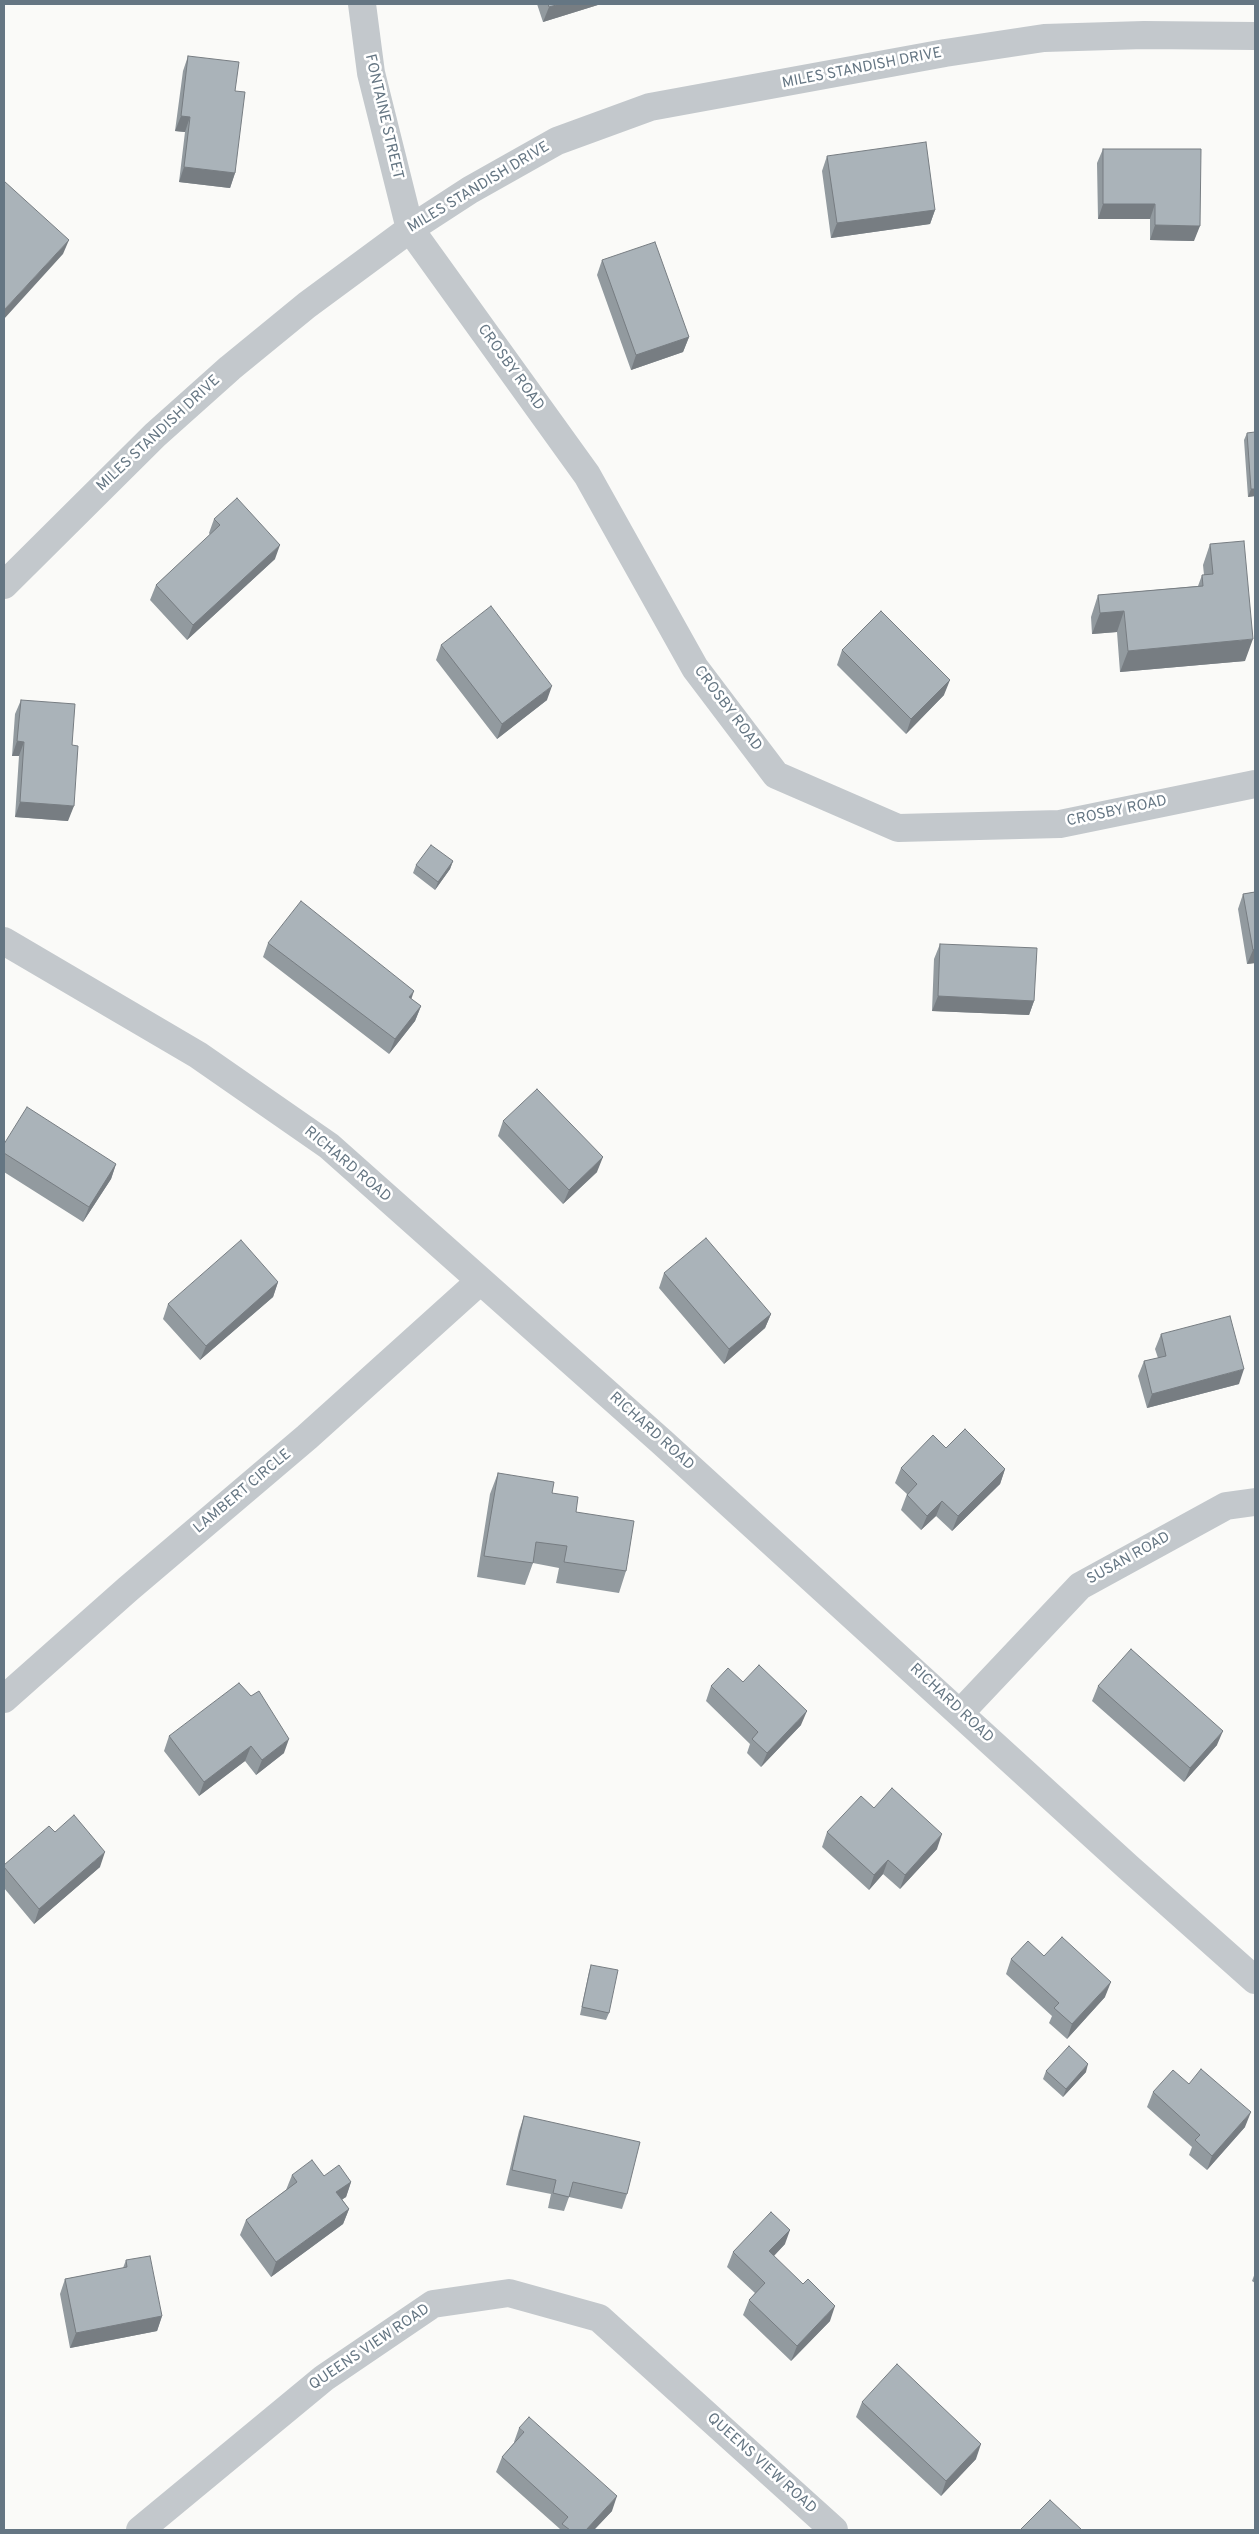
<!DOCTYPE html>
<style>
body{margin:0}
#map{position:relative;width:1259px;height:2534px;overflow:hidden;background:#fafaf8;font-family:Overpass,sans-serif}
canvas{display:block}
.frame{position:absolute;inset:0;border:5px solid #657683;pointer-events:none}
</style>
<div id="map">
<canvas width="1259" height="2534"></canvas>
<div class="frame"></div>
</div>
<script>
const ctx = document.querySelector('canvas').getContext('2d');
ctx.lineJoin = 'round';
function toPath(rows) {
  const path = new Path2D();
  for (const r of rows) {
    path.moveTo(r[0], r[1]);
    for (let i = 2; i < r.length; i += 2) path.lineTo(r[i], r[i + 1]);
  }
  return path;
}
function trace(path, color, width, dash) {
  ctx.strokeStyle = color;
  ctx.lineWidth = width;
  ctx.lineCap = dash ? 'butt' : 'round';
  ctx.setLineDash(dash || []);
  ctx.stroke(path);
}
function fillPath(path, color) {
  ctx.fillStyle = color;
  ctx.fill(path, 'evenodd');
}
function label(font, color, halo, rows, align = 'center') {
  ctx.font = font + ' Overpass,sans-serif';
  ctx.lineWidth = 5;
  ctx.setLineDash([]);
  ctx.textBaseline = 'middle';
  ctx.strokeStyle = halo;
  ctx.fillStyle = color;
  for (const [text, x, y, turn = 0] of rows) {
    ctx.save();
    ctx.translate(x, y);
    ctx.rotate((+turn || 0) * Math.PI / 180);
    ctx.textAlign = isNaN(turn) ? turn : align;
    if (halo) ctx.strokeText(text, 0, 0);
    ctx.fillText(text, 0, 0);
    ctx.restore();
  }
}
trace(toPath([
 [362,4,371,73,410,229,587,475,695,668,776,775,898,828,1060,824,1255,784],
 [4,585,155,435,230,368,307,305,410,229,470,190,557,141,650,107,945,53,1044,38,1144,35,1255,36],
 [4,941,198,1055,329,1146,662,1442,1128,1867,1255,1980],
 [4,1699,128,1589,307,1437,479,1282],
 [960,1713,1080,1586,1226,1506,1255,1502],
 [140,2530,324,2378,433,2304,509,2293,599,2318,834,2530]
]), '#c3c8cc', 28);
fillPath(toPath([
 [537,4,601,4,543,22],
 [188,56,235,91,235,173,230,188,179,182,185,132,175,131,183,71],
 [1103,149,1194,241,1150,240,1150,219,1098,219,1097,163],
 [827,156,935,210,930,224,831,238,822,171],
 [602,260,689,337,683,352,631,370,597,275],
 [1247,433,1255,496,1248,497,1244,440],
 [214,519,275,559,187,640,150,600,156,585,210,535,209,533],
 [1210,544,1245,661,1120,672,1117,632,1092,634,1091,617,1098,595,1198,586,1202,575,1204,575,1203,565],
 [441,645,547,700,497,739,436,660],
 [842,650,944,695,906,734,837,665],
 [21,700,72,745,68,821,15,817,19,756,12,756,15,714],
 [453,861,450,869,435,890,413,873,416,865],
 [1255,892,1255,963,1247,964,1238,909,1243,894],
 [268,943,411,999,421,1006,415,1021,389,1054,263,957],
 [940,944,1034,1001,1029,1015,932,1011,934,959],
 [503,1121,597,1172,563,1204,498,1136],
 [4,1144,116,1164,111,1179,83,1222,4,1172],
 [664,1273,771,1314,765,1328,724,1364,659,1288],
 [278,1282,273,1297,200,1360,163,1319,168,1304],
 [1161,1334,1239,1384,1147,1408,1138,1376,1144,1361,1158,1358,1155,1349],
 [946,1448,1005,1469,1000,1484,952,1531,936,1516,921,1530,901,1510,907,1494,895,1483,901,1468],
 [498,1473,552,1493,576,1512,626,1571,619,1593,556,1583,559,1568,533,1563,525,1585,477,1577,490,1494],
 [743,1682,801,1725,761,1767,747,1753,750,1744,706,1701,711,1686],
 [1098,1686,1217,1745,1184,1782,1092,1701],
 [251,1696,284,1753,256,1775,245,1761,199,1796,164,1751,169,1736],
 [874,1808,937,1849,900,1889,883,1874,869,1890,822,1847,827,1832],
 [55,1832,100,1867,34,1924,4,1888,4,1865],
 [1044,1956,1105,1997,1067,2039,1049,2023,1052,2016,1006,1974,1011,1959],
 [591,1965,609,2013,606,2020,580,2015,589,1972],
 [1046,2071,1086,2072,1063,2097,1043,2079],
 [1189,2084,1245,2127,1207,2170,1189,2155,1192,2147,1147,2107,1153,2092],
 [524,2116,627,2194,622,2209,569,2197,564,2211,548,2208,551,2194,506,2185,519,2131],
 [292,2175,324,2176,351,2182,346,2197,342,2199,349,2209,343,2224,271,2277,240,2235,246,2220,286,2190],
 [785,2244,774,2256,830,2321,791,2361,743,2315,749,2300,755,2293,727,2267,733,2252],
 [126,2260,162,2316,157,2331,70,2348,60,2294,65,2279,123,2268],
 [1255,2273,1255,2283,1252,2281],
 [862,2402,976,2459,941,2496,856,2417],
 [519,2428,612,2511,594,2530,560,2530,560,2529,496,2472,502,2457,514,2443,514,2442]
]), '#929a9f');
fillPath(toPath([
 [560,4,601,4,543,22,549,7],
 [181,116,190,117,185,132,175,131],
 [184,167,235,173,230,188,179,182],
 [1103,204,1155,204,1150,219,1098,219],
 [935,210,930,224,831,238,837,223],
 [1155,225,1200,226,1194,241,1150,240],
 [69,240,63,254,4,319,4,310],
 [689,337,683,352,631,370,636,355],
 [1251,489,1255,489,1255,496,1248,497],
 [280,545,275,559,187,640,193,625],
 [1124,611,1117,632,1092,634,1100,613],
 [1253,639,1245,661,1120,672,1128,651],
 [950,680,944,695,906,734,911,719],
 [552,686,547,700,497,739,502,724],
 [17,741,24,742,19,756,12,756],
 [20,802,74,806,68,821,15,817],
 [453,861,450,869,435,890,438,882],
 [1255,949,1255,963,1247,964,1253,950],
 [414,991,409,1006,409,997],
 [938,996,1034,1001,1029,1015,932,1011],
 [421,1006,415,1021,389,1054,395,1039],
 [603,1157,597,1172,563,1204,569,1190],
 [116,1164,111,1179,83,1222,89,1207],
 [278,1282,273,1297,200,1360,206,1346],
 [771,1314,765,1328,724,1364,729,1349],
 [1244,1369,1239,1384,1147,1408,1152,1394],
 [1005,1469,1000,1484,952,1531,958,1516],
 [942,1501,936,1516,921,1530,927,1516],
 [807,1711,801,1725,761,1767,767,1753],
 [1223,1731,1217,1745,1184,1782,1190,1768],
 [289,1739,284,1753,256,1775,262,1760],
 [251,1746,245,1761,199,1796,204,1782],
 [942,1834,937,1849,900,1889,905,1875],
 [105,1852,100,1867,34,1924,39,1909],
 [888,1860,883,1874,869,1890,874,1875],
 [1111,1982,1105,1997,1067,2039,1072,2024],
 [1088,2064,1086,2072,1063,2097,1066,2089],
 [1251,2112,1245,2127,1207,2170,1212,2156],
 [351,2182,346,2197,331,2207,336,2192],
 [349,2209,343,2224,271,2277,276,2262],
 [790,2230,785,2244,764,2266,769,2251],
 [835,2306,830,2321,791,2361,797,2346],
 [162,2316,157,2331,70,2348,76,2333],
 [981,2444,976,2459,941,2496,946,2481],
 [617,2496,612,2511,594,2530,586,2530]
]), '#777d82');
const building = toPath([
 [548,4,560,4,549,7,548,4],
 [188,56,239,62,235,91,245,92,235,173,184,167,190,117,181,116,188,56],
 [926,142,935,210,837,223,827,156,926,142],
 [1103,149,1201,149,1200,226,1155,225,1155,204,1103,204,1103,149],
 [4,181,69,240,4,310,4,181],
 [655,242,689,337,636,355,602,260,655,242],
 [1255,432,1255,489,1251,489,1247,433,1255,432],
 [237,498,280,545,193,625,156,585,220,525,214,519,237,498],
 [1244,541,1253,639,1128,651,1124,611,1100,613,1098,595,1203,586,1202,575,1213,574,1210,544,1244,541],
 [491,606,552,686,502,724,441,645,491,606],
 [881,611,950,680,911,719,842,650,881,611],
 [21,700,75,704,72,745,78,746,74,806,20,802,24,742,17,741,21,700],
 [431,845,453,861,438,882,416,865,431,845],
 [1255,892,1255,949,1253,950,1243,894,1255,892],
 [301,901,414,991,409,997,421,1006,395,1039,268,943,301,901],
 [940,944,1037,948,1034,1001,938,996,940,944],
 [537,1089,603,1157,569,1190,503,1121,537,1089],
 [27,1107,116,1164,89,1207,4,1153,4,1144,27,1107],
 [706,1238,771,1314,729,1349,664,1273,706,1238],
 [241,1240,278,1282,206,1346,168,1304,241,1240],
 [1230,1316,1244,1369,1152,1394,1144,1361,1166,1356,1161,1334,1230,1316],
 [965,1429,1005,1469,958,1516,942,1501,927,1516,907,1495,917,1484,901,1468,933,1435,946,1448,965,1429],
 [498,1473,554,1482,552,1493,578,1497,576,1512,634,1521,626,1571,564,1562,567,1546,536,1542,533,1563,484,1556,498,1473],
 [1131,1649,1223,1731,1190,1768,1098,1686,1131,1649],
 [759,1665,807,1711,767,1753,752,1739,758,1732,711,1686,728,1668,743,1682,759,1665],
 [239,1683,251,1696,259,1691,289,1739,262,1760,251,1746,204,1782,169,1736,239,1683],
 [892,1788,942,1834,905,1875,888,1860,874,1875,827,1832,861,1796,874,1808,892,1788],
 [74,1815,105,1852,39,1909,4,1867,4,1865,49,1826,55,1832,74,1815],
 [1062,1937,1111,1982,1072,2024,1054,2008,1059,2003,1011,1959,1028,1941,1044,1956,1062,1937],
 [591,1965,618,1970,609,2013,582,2007,591,1965],
 [1069,2046,1088,2064,1066,2089,1046,2071,1069,2046],
 [1201,2069,1251,2112,1212,2156,1195,2140,1200,2135,1153,2092,1173,2070,1189,2084,1201,2069],
 [524,2116,640,2142,627,2194,573,2182,569,2197,553,2193,556,2180,512,2170,524,2116],
 [312,2160,324,2176,339,2165,351,2182,336,2192,349,2209,276,2262,246,2220,297,2182,292,2175,312,2160],
 [771,2212,790,2230,769,2251,803,2284,808,2279,835,2306,797,2346,749,2300,765,2283,733,2252,771,2212],
 [150,2256,162,2316,76,2333,65,2279,127,2267,126,2260,150,2256],
 [897,2364,981,2444,946,2481,862,2402,897,2364],
 [529,2417,617,2496,586,2530,570,2530,562,2524,568,2517,502,2457,524,2432,519,2428,529,2417],
 [1050,2500,1082,2530,1020,2530,1050,2500]
]);
fillPath(building, '#aab3b9');
trace(building, '#777d82', 1);
label('15px', '#657683', '#fff', [
 ["MILES STANDISH DRIVE",862,69,-11],
 ["FONTAINE STREET",383,117,77],
 ["MILES STANDISH DRIVE",479,188,-31],
 ["CROSBY ROAD",510,368,54],
 ["MILES STANDISH DRIVE",159,434,-43],
 ["CROSBY ROAD",727,709,53],
 ["CROSBY ROAD",1117,812,-12],
 ["RICHARD ROAD",347,1165,40],
 ["RICHARD ROAD",651,1432,42],
 ["LAMBERT CIRCLE",243,1492,-40],
 ["SUSAN ROAD",1129,1559,-29],
 ["RICHARD ROAD",951,1704,43],
 ["QUEENS VIEW ROAD",370,2348,-34],
 ["QUEENS VIEW ROAD",761,2464,42]
]);
</script>
